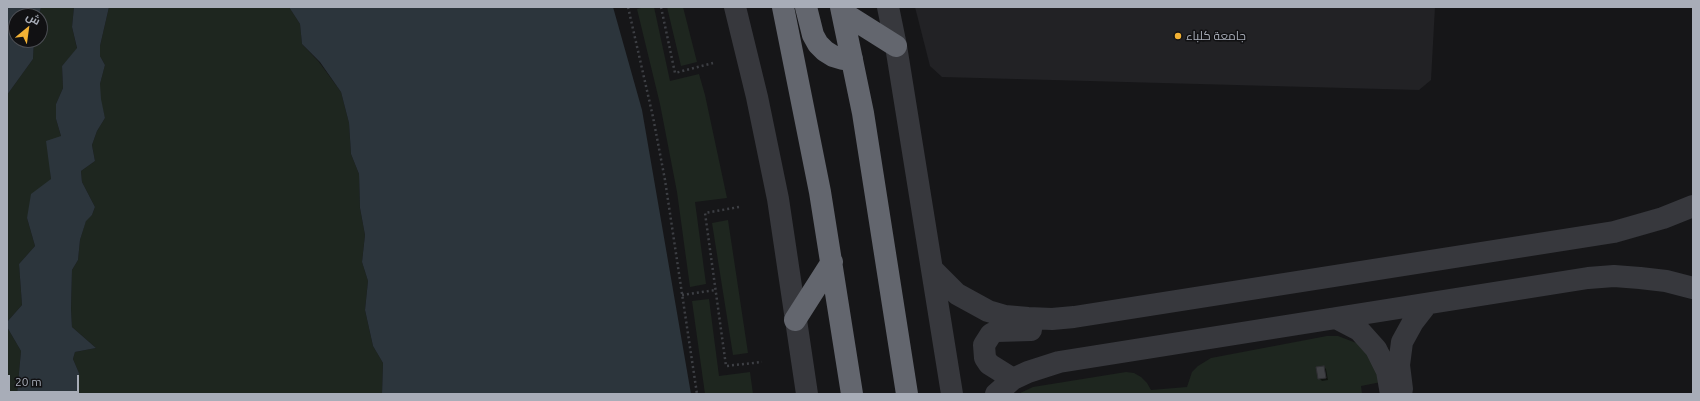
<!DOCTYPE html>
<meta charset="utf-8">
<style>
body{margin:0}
#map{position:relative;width:1700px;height:401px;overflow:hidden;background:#161618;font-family:Ubuntu,Cairo,sans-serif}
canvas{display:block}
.frame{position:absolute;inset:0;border:8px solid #a8adb8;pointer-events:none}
.north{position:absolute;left:8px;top:8px;width:40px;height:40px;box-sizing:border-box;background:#111113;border:1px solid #4d4f55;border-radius:50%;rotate:29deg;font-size:11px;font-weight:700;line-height:16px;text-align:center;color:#a8adb8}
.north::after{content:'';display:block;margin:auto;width:14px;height:18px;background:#f2b134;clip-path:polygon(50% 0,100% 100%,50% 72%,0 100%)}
.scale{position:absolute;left:8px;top:375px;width:71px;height:18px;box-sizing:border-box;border:2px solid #a8adb8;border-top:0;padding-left:5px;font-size:12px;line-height:14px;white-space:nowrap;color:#a8adb8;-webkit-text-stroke:3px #111113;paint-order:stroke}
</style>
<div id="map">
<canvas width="1700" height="401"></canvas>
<div class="frame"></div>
<div class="north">ش</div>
<div class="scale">20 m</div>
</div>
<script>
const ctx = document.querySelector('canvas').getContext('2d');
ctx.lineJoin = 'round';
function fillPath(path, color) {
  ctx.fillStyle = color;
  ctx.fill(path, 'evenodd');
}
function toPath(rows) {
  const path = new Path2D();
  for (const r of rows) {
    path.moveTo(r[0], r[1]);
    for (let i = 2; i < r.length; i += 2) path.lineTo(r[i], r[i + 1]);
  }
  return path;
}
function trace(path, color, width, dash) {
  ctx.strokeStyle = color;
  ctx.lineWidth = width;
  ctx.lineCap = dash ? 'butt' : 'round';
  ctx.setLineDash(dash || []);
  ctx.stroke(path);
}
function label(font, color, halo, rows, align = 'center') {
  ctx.font = font + ' Ubuntu,Cairo,sans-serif';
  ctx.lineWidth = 3;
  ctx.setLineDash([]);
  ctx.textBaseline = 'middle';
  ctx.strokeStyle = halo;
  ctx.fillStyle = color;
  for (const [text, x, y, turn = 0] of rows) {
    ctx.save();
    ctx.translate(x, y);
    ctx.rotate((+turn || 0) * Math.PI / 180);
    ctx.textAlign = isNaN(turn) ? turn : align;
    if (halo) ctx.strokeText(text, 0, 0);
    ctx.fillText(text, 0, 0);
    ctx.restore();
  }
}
fillPath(toPath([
 [915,7,1435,7,1431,80,1419,90,942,77,930,66]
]), '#222225');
fillPath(toPath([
 [41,7,74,7,72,27,77,49,62,66,63,88,56,104,56,119,61,136,50,164,51,179,27,218,35,246,19,264,22,305,7,322,7,95,33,59,34,40,40,40,39,16],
 [109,7,289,7,300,24,302,44,319,62,341,92,349,123,351,154,359,174,360,208,365,235,362,262,368,281,365,310,373,346,383,363,382,394,79,394,79,373,73,359,75,352,96,348,72,327,71,309,72,270,78,260,80,240,86,220,92,215,95,207,82,182,81,171,95,161,92,145,97,131,105,118,100,99,100,84,105,65,100,56,100,46],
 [645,7,654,7,670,81,699,74,705,95,727,198,695,202,706,284,690,287,677,192,660,104,637,9],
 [667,7,683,7,697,62,681,66],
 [728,220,748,353,733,355,712,223],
 [709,299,719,376,750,372,753,394,705,394,692,301],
 [7,327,21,351,17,394,7,394],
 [1327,336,1338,336,1359,344,1368,352,1381,382,1361,386,1362,394,1018,394,1033,387,1126,372,1134,373,1141,377,1147,383,1151,390,1187,387,1192,372,1198,366,1211,358],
 [1324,366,1326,377,1318,378,1316,367]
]), '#1e261f');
fillPath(toPath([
 [7,7,41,7,39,16,16,16,16,40,34,40,33,59,7,95],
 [74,7,109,7,100,46,100,56,105,65,100,84,101,99,105,118,97,131,92,145,95,161,81,171,82,182,95,207,92,215,86,221,80,240,78,260,72,270,71,309,72,327,96,348,75,352,73,359,79,373,79,394,17,394,21,351,7,327,7,322,22,305,19,264,35,246,27,218,31,194,51,179,46,141,61,136,56,119,56,104,63,88,62,66,77,48,72,27],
 [289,7,613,7,642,110,691,394,382,394,383,363,373,346,365,310,368,281,362,262,365,235,360,208,359,174,351,154,349,123,341,92,320,62,302,44,300,24]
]), '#2c353c');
fillPath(toPath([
 [1324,367,1326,369,1328,380,1322,381,1319,378]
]), '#0007');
const building = toPath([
 [1324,366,1326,378,1318,379,1316,367,1324,366]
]);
fillPath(building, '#404145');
trace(building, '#303034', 1);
trace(toPath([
 [628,7,653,117,665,180,697,394],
 [661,7,675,73,713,63],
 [739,207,705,213,726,366,762,362],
 [682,295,716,290]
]), '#3d3f44', 2.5, [2, 3]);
trace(toPath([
 [735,7,757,97,778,199,807,394],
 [888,7,896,46,952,394],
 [932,269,957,294,988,311,1005,316,1028,318,1052,319,1074,317,1614,232,1663,218,1693,206],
 [1336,318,1359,330,1376,349,1387,371,1391,394],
 [1013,379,989,364,985,358,984,345,991,334,997,331,1031,330],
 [1402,389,1399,365,1402,342,1413,322,1427,304],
 [996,394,1013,379,1028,372,1059,362,1588,278,1614,276,1640,278,1666,281,1693,288]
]), '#37383d', 22);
trace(toPath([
 [783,7,820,192,852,394],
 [806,7,813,35,818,44,825,51,833,56,843,59,852,59],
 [841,7,863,113,907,394],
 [842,12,896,46],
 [795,320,832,262]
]), '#63666e', 22);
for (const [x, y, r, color] of [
 [1178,36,4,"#f2b134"]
]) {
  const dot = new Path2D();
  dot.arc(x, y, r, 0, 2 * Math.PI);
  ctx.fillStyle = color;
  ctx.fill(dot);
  trace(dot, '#111113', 1.5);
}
label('12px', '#a8adb8', '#111113', [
 ["جامعة كلباء",1186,36]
], 'left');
</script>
